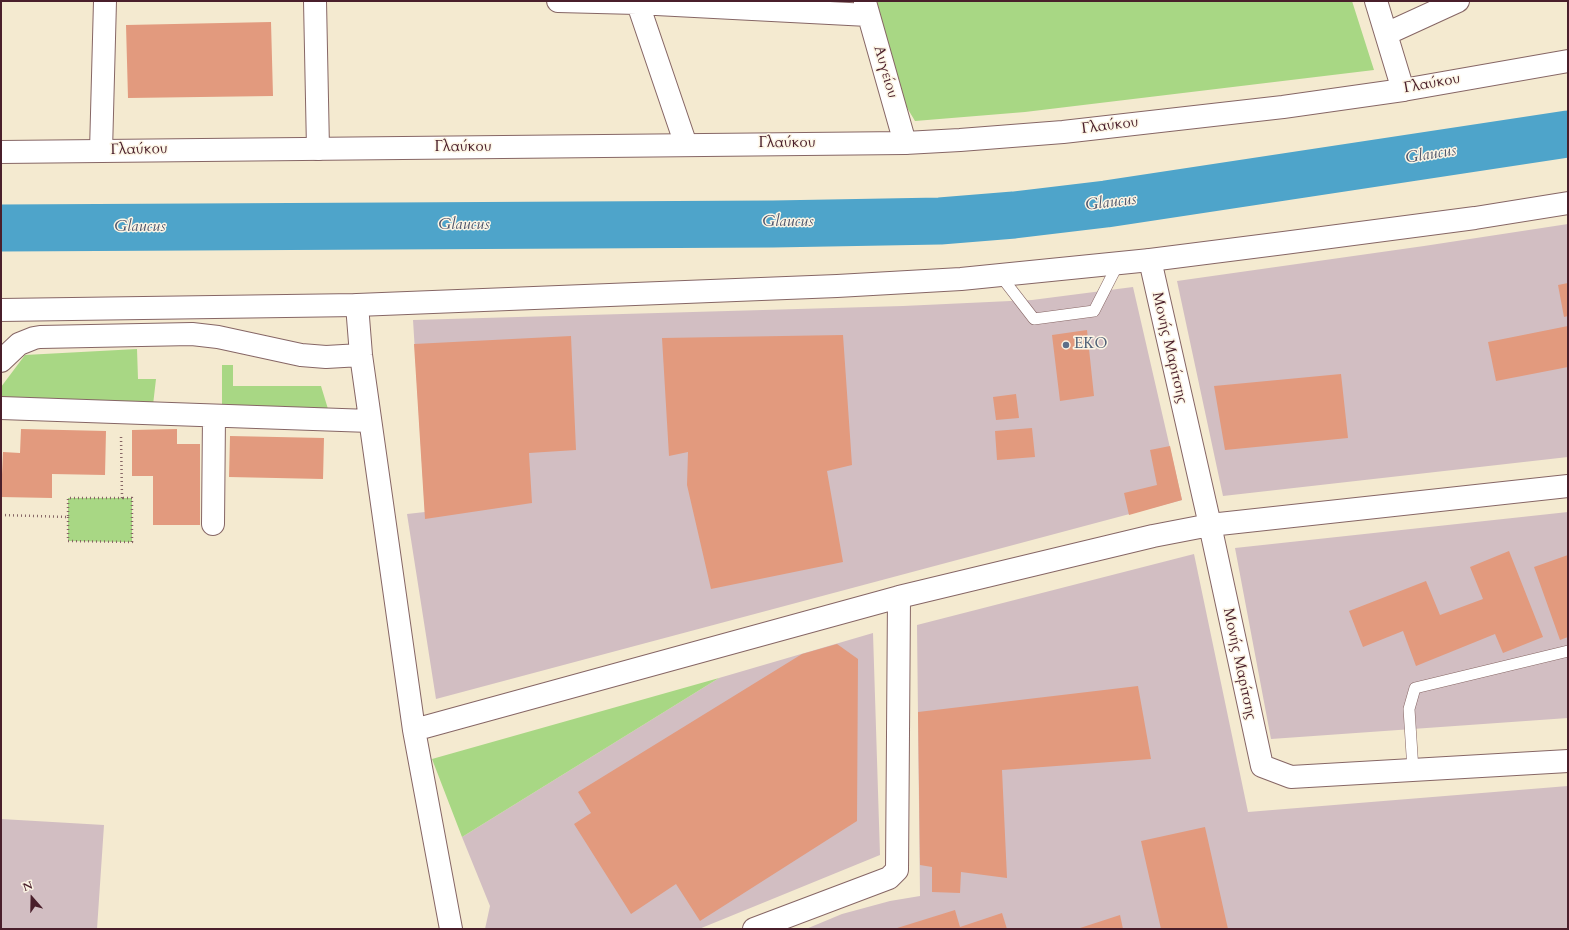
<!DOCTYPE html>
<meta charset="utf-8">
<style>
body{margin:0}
#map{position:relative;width:1569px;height:930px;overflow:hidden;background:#f4ead0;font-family:Cardo,serif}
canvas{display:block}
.frame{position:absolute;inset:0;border:2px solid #4a1f2b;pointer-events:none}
.north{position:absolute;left:12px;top:878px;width:40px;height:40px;-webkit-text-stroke:3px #fcf5e5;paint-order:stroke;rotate:340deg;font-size:11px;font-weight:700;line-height:16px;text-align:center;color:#4a1f2b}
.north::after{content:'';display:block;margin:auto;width:14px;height:18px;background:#4a1f2b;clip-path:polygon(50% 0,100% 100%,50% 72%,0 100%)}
</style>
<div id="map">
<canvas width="1569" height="930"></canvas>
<div class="frame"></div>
<div class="north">N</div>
</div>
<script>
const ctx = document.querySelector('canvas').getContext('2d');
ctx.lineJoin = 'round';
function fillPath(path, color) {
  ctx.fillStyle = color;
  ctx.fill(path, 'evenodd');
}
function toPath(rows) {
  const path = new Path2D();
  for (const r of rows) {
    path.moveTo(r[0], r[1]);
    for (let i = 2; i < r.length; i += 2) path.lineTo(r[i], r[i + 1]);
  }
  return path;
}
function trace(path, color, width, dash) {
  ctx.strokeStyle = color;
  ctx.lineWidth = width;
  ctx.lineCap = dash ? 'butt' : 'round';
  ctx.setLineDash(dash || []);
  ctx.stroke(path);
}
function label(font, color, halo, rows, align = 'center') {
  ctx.font = font + ' Cardo,serif';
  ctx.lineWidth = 3;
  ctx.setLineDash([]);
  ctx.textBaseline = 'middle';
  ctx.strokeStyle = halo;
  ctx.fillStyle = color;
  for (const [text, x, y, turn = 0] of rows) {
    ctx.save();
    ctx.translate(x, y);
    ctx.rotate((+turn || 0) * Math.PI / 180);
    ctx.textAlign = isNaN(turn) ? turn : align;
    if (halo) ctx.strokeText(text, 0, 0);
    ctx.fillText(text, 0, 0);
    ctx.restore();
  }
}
fillPath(toPath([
 [1568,224,1568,457,1223,496,1177,281,1424,246],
 [1133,287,1182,500,436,699,407,514,425,512,413,320,903,306,1032,300],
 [1568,512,1568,718,1271,739,1235,548],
 [1194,554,1248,812,1568,786,1568,929,806,929,842,914,890,901,920,896,917,625],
 [873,633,880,855,699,929,485,929,490,906,462,837,719,678],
 [1,819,104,825,97,929,1,929]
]), '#d2bec2');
fillPath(toPath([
 [876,1,1352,1,1374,70,1025,112,915,121,906,106],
 [137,349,138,379,156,379,153,405,1,398,1,387,25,355],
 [222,365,233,365,233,386,321,386,328,409,222,409],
 [68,498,132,498,132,542,68,541],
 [719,678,462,837,432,759]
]), '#a8d784');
trace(toPath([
 [1,228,773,224,940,221,1014,215,1106,204,1568,134]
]), '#4ea4ca', 47);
fillPath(toPath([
 [271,22,273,96,128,98,126,25],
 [1568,283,1568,316,1564,317,1558,285],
 [1568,326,1568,367,1496,381,1488,342],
 [1087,330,1094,396,1060,401,1052,335],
 [843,335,852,465,827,471,843,562,711,589,687,485,688,452,669,456,662,338],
 [571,336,576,450,529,453,532,503,425,519,414,344],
 [1341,374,1348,438,1225,450,1214,386],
 [1016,394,1019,418,996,420,993,397],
 [1032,428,1035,457,997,460,995,431],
 [21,429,106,431,105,475,52,474,52,498,1,497,3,452,20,453],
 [177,429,177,444,200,444,200,525,153,525,153,476,132,476,132,430],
 [230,436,324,438,323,479,229,477],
 [1170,446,1182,500,1129,515,1124,493,1157,485,1150,450],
 [1509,551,1543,637,1503,653,1495,634,1416,666,1403,631,1363,647,1349,611,1426,581,1440,615,1483,599,1470,567],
 [1568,555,1568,637,1560,640,1534,567],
 [837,644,858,659,857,821,700,921,676,884,631,914,574,824,591,813,578,792,802,654],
 [1138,686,1151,759,1002,770,1007,878,961,872,960,893,932,892,932,867,920,865,918,712],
 [1205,827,1228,929,1161,929,1141,841],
 [955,910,960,927,1002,913,1007,929,894,929],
 [1120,915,1123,929,1077,929]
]), '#e29a7e');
const service = toPath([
 [1000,275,1034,319,1094,311,1118,264],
 [1413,770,1409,709,1415,688,1568,651]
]);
const minor = toPath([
 [315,1,318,149],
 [558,1,637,3,868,15],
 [637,1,686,145],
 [1376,1,1403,90],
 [865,2,905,143],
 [1386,34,1458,1],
 [101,151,105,1],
 [1150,260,1210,525,1262,766,1291,777,1568,761],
 [357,305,361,355,414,730,451,929],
 [1,361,19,344,34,338,40,337,192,334,218,337,301,355,326,357,361,355],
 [1,408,370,421],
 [213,524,214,416],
 [414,730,899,597,1153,536,1210,525,1568,486],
 [754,929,889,878,897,870,899,597]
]);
const primary = toPath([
 [1,152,905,143,960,140,1063,132,1283,107,1403,90,1568,61],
 [1,310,357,305,837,286,961,279,1150,260,1284,243,1475,218,1568,203]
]);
trace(service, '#866665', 12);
trace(minor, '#866665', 24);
trace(primary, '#866665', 24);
trace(toPath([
 [1,515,68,517,68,498,122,498,121,436],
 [68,517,68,541,132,542,132,498,122,498]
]), '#866665', 2.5, [1, 3]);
trace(service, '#fff', 11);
trace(minor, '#fff', 22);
trace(primary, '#fff', 22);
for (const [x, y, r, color] of [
 [1066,345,4,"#5c6f8a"]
]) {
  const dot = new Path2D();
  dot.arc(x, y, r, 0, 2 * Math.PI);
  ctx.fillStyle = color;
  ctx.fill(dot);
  trace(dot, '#fcf5e5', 1.5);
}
label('15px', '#4a1f2b', '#fcf5e5', [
 ["Αυγείου",885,72,74],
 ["Γλαύκου",1432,84,-10],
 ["Γλαύκου",1110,126,-7],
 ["Γλαύκου",787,144],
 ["Γλαύκου",463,148],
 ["Γλαύκου",139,150,-1],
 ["Μονής Μαρίτσης",1169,348,77],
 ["Μονής Μαρίτσης",1239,664,78]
]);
label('15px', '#4e5e75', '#fcf5e5', [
 ["EKO",1074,345]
], 'left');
label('italic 16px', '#4c546b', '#fcf5e5', [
 ["Glaucus",1431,155,-9],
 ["Glaucus",1111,203,-7],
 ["Glaucus",788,222],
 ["Glaucus",464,225],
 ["Glaucus",140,227]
]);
</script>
